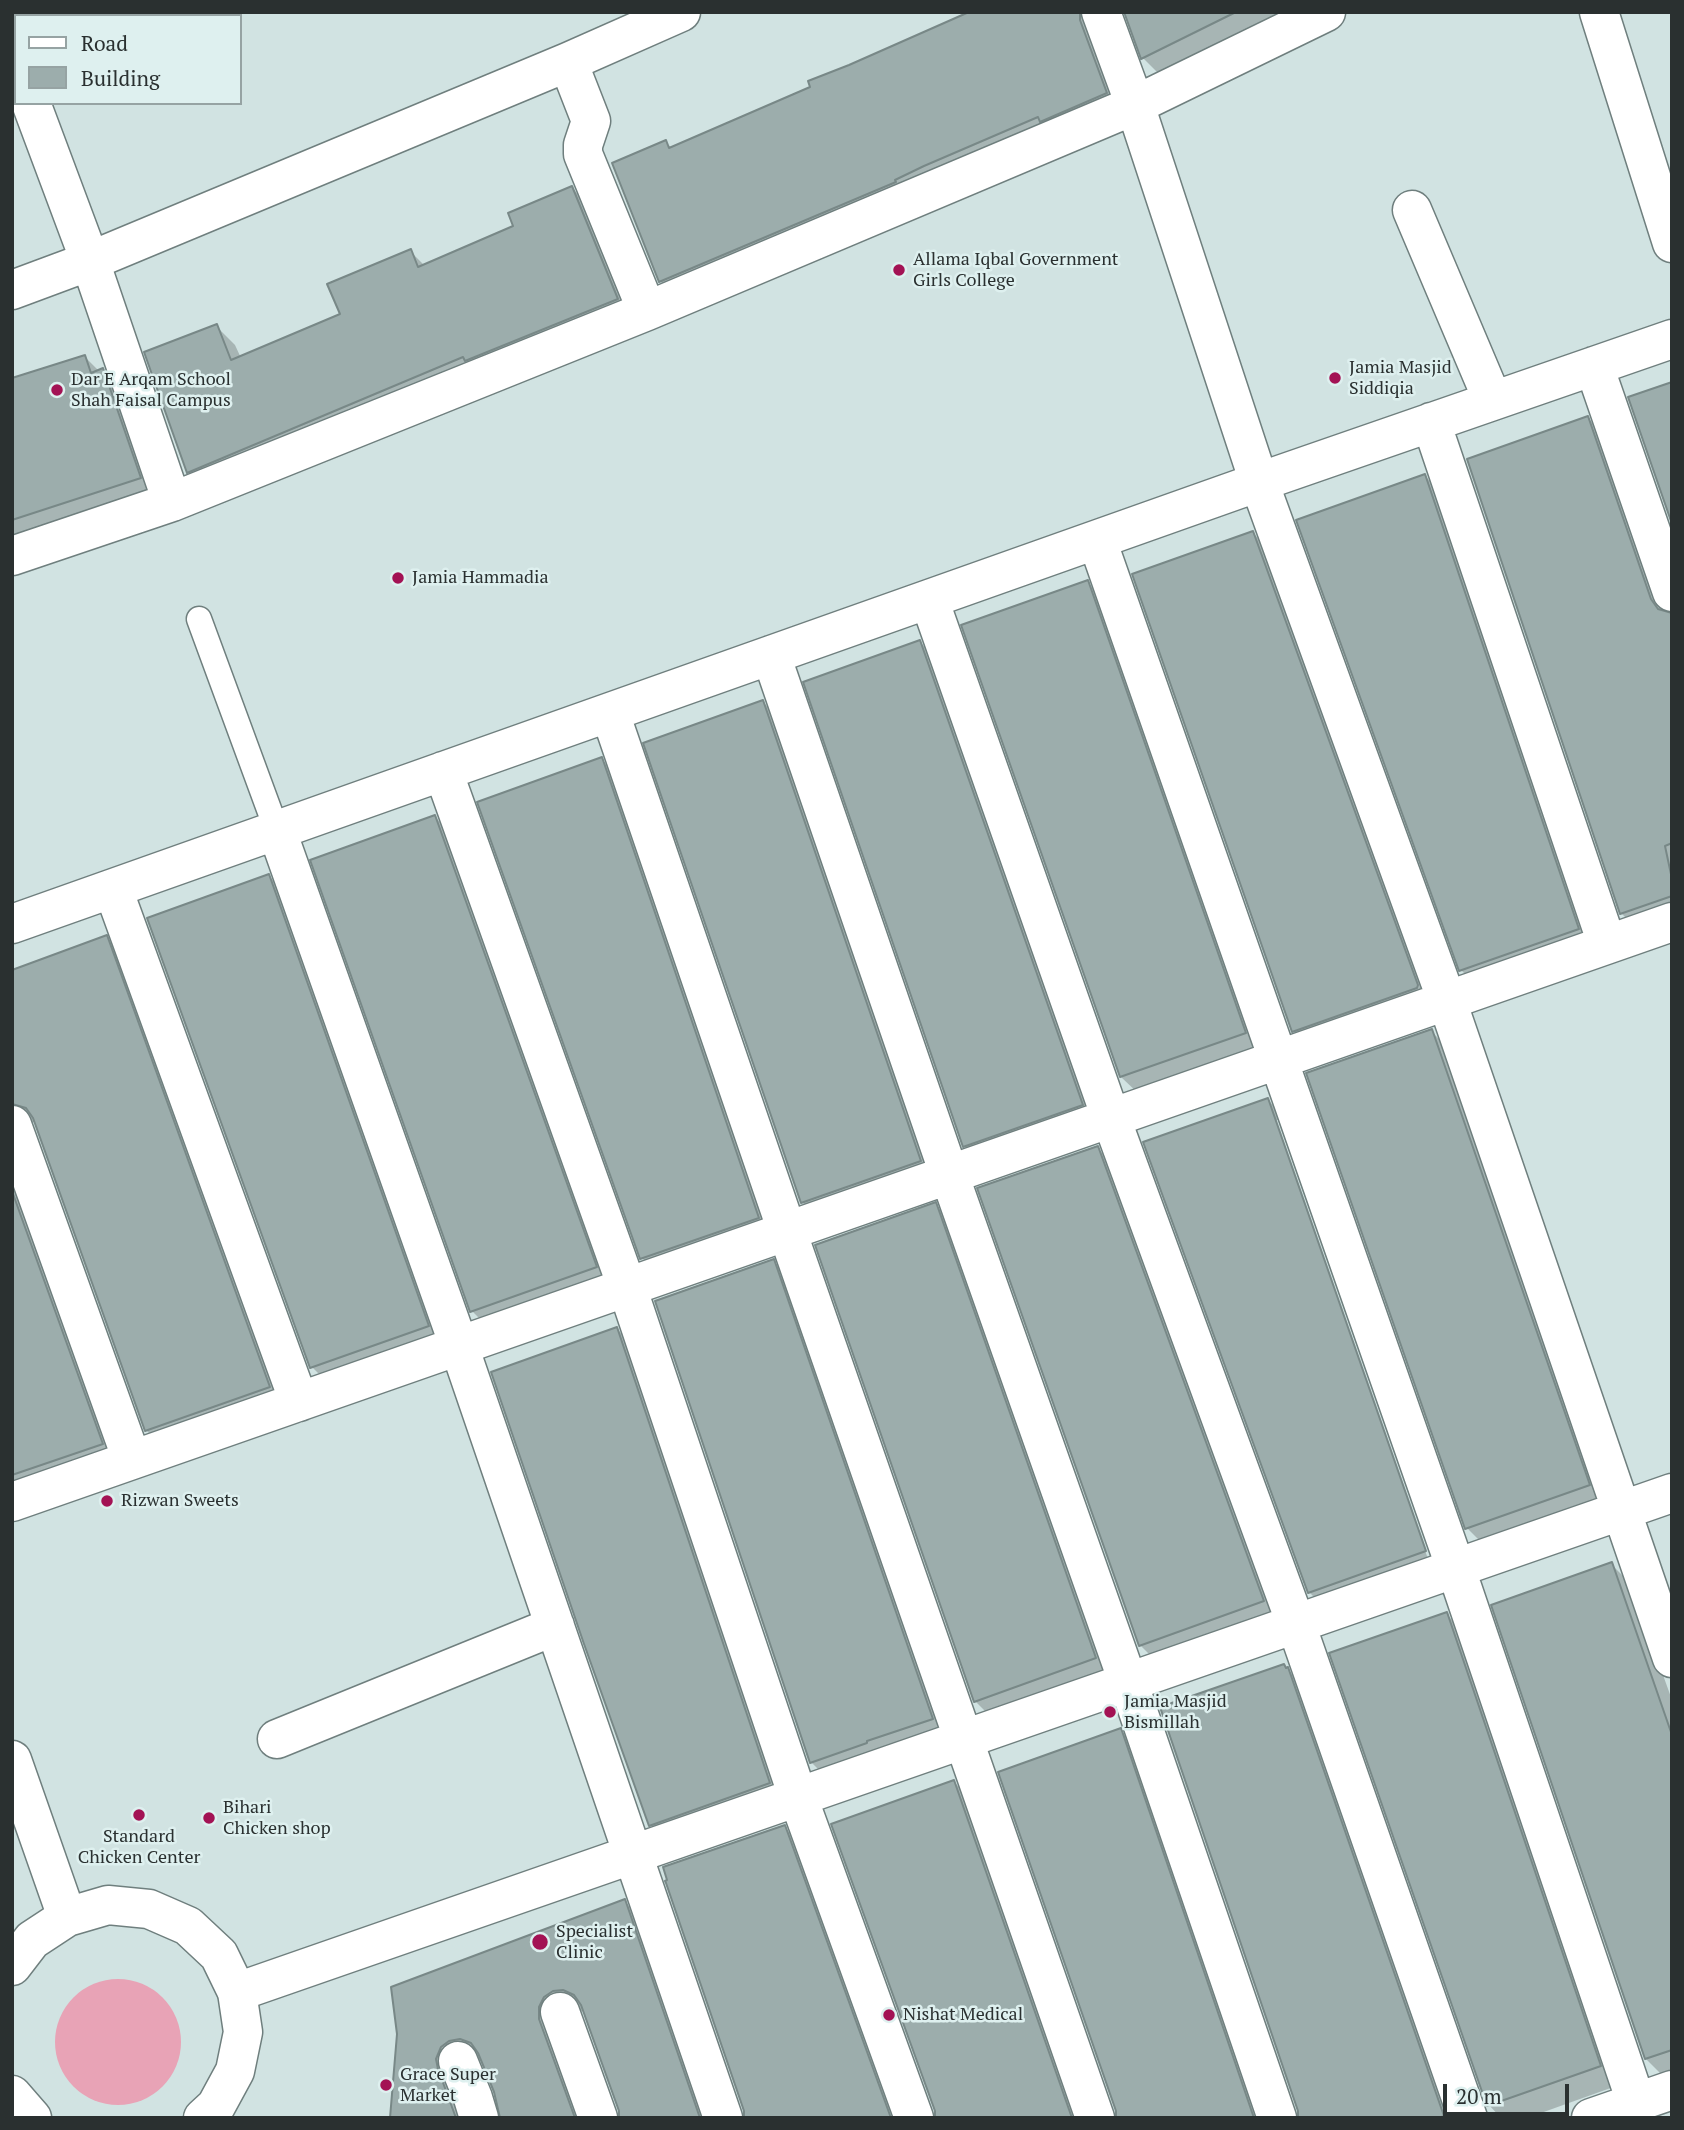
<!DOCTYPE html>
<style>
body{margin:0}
#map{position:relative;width:1684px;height:2130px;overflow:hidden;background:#d1e3e2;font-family:"PT Serif",serif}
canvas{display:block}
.frame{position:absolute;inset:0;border:14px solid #2a3030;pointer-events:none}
.legend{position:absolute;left:14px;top:14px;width:228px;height:91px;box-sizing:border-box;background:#def0ef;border:2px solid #96a3a3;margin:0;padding:9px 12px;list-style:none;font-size:21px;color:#2a3030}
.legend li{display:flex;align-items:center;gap:14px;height:35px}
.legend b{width:35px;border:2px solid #96a3a3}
.scale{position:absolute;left:1443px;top:2084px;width:126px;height:32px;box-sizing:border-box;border:4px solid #2a3030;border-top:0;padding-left:9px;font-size:21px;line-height:24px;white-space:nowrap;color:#2a3030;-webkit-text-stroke:5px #def0ef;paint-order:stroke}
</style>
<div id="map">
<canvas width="1684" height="2130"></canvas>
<div class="frame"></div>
<ul class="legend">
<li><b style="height:9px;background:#fff"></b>Road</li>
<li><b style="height:19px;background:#9cadac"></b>Building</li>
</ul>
<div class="scale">20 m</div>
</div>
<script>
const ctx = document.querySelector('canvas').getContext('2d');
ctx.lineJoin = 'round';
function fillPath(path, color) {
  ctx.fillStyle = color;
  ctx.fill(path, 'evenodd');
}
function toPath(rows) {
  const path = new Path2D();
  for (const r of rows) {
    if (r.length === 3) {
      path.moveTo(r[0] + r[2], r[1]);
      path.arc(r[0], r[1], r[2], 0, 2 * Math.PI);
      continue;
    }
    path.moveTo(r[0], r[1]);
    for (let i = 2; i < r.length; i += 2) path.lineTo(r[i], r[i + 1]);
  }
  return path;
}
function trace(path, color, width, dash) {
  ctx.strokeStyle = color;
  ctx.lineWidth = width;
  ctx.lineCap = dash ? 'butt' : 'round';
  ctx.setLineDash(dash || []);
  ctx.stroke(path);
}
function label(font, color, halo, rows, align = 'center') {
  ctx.font = font + ' "PT Serif",serif';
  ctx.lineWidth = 5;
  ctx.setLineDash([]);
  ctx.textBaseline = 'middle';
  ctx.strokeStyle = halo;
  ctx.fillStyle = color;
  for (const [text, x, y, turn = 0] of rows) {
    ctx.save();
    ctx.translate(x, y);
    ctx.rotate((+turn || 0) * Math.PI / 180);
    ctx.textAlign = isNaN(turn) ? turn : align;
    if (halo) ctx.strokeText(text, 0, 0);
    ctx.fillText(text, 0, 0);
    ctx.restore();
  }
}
fillPath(toPath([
 [118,2042,63]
]), '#e8a3b6');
fillPath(toPath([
 [1051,12,1110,12,1125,112,679,300,660,281,665,142,672,148],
 [1126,12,1324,12,1162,77,1143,58],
 [572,188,591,207,636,318,207,491,188,472,216,326,235,345,241,358,342,315,410,251,425,266,516,227],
 [85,357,100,372,103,370,122,389,159,497,12,557,12,381],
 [1588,418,1607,437,1668,615,1672,615,1672,921,1640,932,1621,913],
 [1425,476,1444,495,1597,948,1480,989,1461,970],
 [1253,533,1272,552,1435,1007,1312,1050,1293,1031],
 [1087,582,1106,601,1264,1052,1141,1096,1121,1077,963,626],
 [920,642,939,661,1101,1124,983,1165,964,1146],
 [763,702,782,721,939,1180,821,1221,802,1202],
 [601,759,621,778,777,1237,661,1277,642,1258],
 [435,817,454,836,615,1286,491,1330,472,1311],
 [269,876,288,895,447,1345,331,1386,312,1367],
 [106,937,125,957,288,1406,166,1450,147,1431,36,1122,25,1123,12,1134,12,972],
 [1431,1031,1450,1050,1608,1504,1486,1547,1467,1528],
 [1268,1100,1287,1119,1444,1570,1328,1611,1309,1592],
 [1274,1120,1278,1120,1431,1558,1428,1559],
 [1097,1148,1117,1167,1282,1620,1159,1664,1140,1645],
 [12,1160,121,1463,12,1501],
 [935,1204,954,1224,1114,1677,994,1720,975,1701],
 [773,1261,792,1280,951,1738,830,1781,811,1762],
 [617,1329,636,1348,788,1802,670,1844,651,1825],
 [1611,1564,1630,1583,1672,1700,1672,2075,1665,2078,1646,2059],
 [1446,1614,1465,1633,1619,2085,1527,2118,1501,2118,1489,2105],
 [1284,1666,1308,1690,1457,2118,1300,2118],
 [1120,1730,1141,1751,1266,2118,1118,2118],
 [954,1782,975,1803,1084,2118,937,2118],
 [784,1827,805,1848,903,2118,746,2118],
 [624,1901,645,1922,712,2118,621,2118,620,2110,585,2011,575,2012,587,2118,502,2118,502,2111,483,2060,472,2061,468,2118,389,2118,393,2106,397,2074]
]), '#0003');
const building = toPath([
 [969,12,1080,12,1080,20,1107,93,1040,122,1038,117,924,166,895,180,896,182,659,282,612,163,666,140,669,148,810,87,808,81,849,65,969,12],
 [1124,12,1236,12,1141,59,1124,12],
 [572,186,618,299,465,361,463,357,187,473,144,352,217,324,231,360,340,314,327,284,411,249,418,267,513,226,508,213,572,186],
 [85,355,91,373,103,368,141,478,12,520,12,378,85,355],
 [1672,382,1672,524,1628,397,1672,382],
 [1588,416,1651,599,1658,609,1672,613,1672,843,1665,846,1672,879,1672,896,1620,914,1467,459,1588,416],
 [1425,474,1579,929,1459,971,1296,520,1425,474],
 [1253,531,1418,985,1417,988,1292,1032,1132,574,1253,531],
 [1088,580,1246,1033,1120,1077,961,625,1088,580],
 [920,640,1083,1105,963,1147,803,682,920,640],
 [763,700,921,1161,801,1203,643,743,763,700],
 [602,757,759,1218,640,1259,477,802,602,757],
 [435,815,597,1267,470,1312,310,860,435,815],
 [269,874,429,1326,310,1368,147,918,269,874],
 [107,935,270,1387,145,1431,33,1118,26,1108,12,1104,12,970,107,935],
 [1432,1029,1590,1485,1465,1529,1306,1073,1432,1029],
 [1268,1098,1426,1551,1308,1593,1143,1142,1268,1098],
 [1098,1146,1264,1601,1139,1646,977,1188,1098,1146],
 [12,1191,103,1444,12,1475,12,1191],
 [936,1202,1096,1658,974,1702,815,1245,936,1202],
 [774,1259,933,1719,867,1741,867,1743,810,1763,655,1301,774,1259],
 [617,1327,770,1783,649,1826,584,1644,491,1372,617,1327],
 [1612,1562,1672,1735,1672,2050,1645,2059,1491,1605,1612,1562],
 [1447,1612,1601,2066,1487,2106,1329,1653,1447,1612],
 [1284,1664,1286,1668,1288,1667,1444,2116,1439,2118,1298,2118,1298,2111,1160,1707,1284,1664],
 [1121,1728,1254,2118,1116,2118,1116,2111,998,1772,1121,1728],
 [954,1780,1072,2118,935,2118,935,2111,831,1824,954,1780],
 [785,1825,891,2118,744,2118,744,2111,666,1883,665,1881,667,1880,663,1867,785,1825],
 [625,1899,700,2118,619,2118,619,2111,581,2005,574,1995,563,1990,553,1991,544,1997,539,2007,539,2019,575,2118,500,2118,494,2092,478,2053,471,2043,460,2039,449,2041,441,2047,436,2059,438,2069,456,2118,390,2118,397,2034,391,1987,625,1899]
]);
fillPath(building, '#9cadac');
trace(building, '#788887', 2);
const service = toPath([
 [199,619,277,831]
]);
const minor = toPath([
 [1101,12,1135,105,1259,482,1447,1001,1672,1658],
 [1599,12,1672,243],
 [12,53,16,62],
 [568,62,591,121,583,145,583,154,647,311],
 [31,103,90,261,568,62,681,12],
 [1412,210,1493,401],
 [12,290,90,261,172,502],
 [1594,366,1672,592],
 [1431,422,1607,944],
 [1097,540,1456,1569,1636,2102],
 [12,556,172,502,647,311,1135,105,1326,12],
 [929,599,1111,1118,1296,1624,1468,2118],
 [771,655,949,1174,1128,1682,1277,2118],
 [610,713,787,1231,1095,2118],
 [443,771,627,1287,798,1797,914,2118],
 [277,831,459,1346,723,2118],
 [113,889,299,1402],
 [12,924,1259,482,1672,339],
 [12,1125,132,1460],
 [12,1502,1672,922],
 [277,1739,555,1626],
 [237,1992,1672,1493],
 [560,2012,598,2118],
 [458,2061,473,2098,479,2118],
 [1591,2118,1672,2090]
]);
const tertiary = toPath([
 [12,1760,67,1917],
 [12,1966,32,1940,67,1917,108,1905,149,1909,188,1926,219,1955,237,1992,243,2032,235,2071,216,2106,203,2118],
 [12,2095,32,2118]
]);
trace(service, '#6f7f7e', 27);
trace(minor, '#6f7f7e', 41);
trace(tertiary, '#6f7f7e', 41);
trace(service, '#fff', 24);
trace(minor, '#fff', 38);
trace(tertiary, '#fff', 38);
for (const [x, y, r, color] of [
 [899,270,7,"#a31254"],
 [1335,378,7,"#a31254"],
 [57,390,7,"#a31254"],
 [398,578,7,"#a31254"],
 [107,1501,7,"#a31254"],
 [1110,1712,7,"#a31254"],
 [139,1815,7,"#a31254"],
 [209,1818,7,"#a31254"],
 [540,1942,9,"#a31254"],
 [889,2015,7,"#a31254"],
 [386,2085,7,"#a31254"]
]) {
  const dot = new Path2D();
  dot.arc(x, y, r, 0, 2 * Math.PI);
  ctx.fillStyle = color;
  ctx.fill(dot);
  trace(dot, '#def0ef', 2.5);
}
label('18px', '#2a3030', '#def0ef', [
 ["Allama Iqbal Government",913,260],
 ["Girls College",913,281],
 ["Jamia Masjid",1349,368],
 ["Siddiqia",1349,389],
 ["Dar E Arqam School",71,380],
 ["Shah Faisal Campus",71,401],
 ["Jamia Hammadia",412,578],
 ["Rizwan Sweets",121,1501],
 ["Jamia Masjid",1124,1702],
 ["Bismillah",1124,1723],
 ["Bihari",223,1808],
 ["Chicken shop",223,1829],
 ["Standard",139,1837,"center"],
 ["Chicken Center",139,1858,"center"],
 ["Specialist",556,1932],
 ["Clinic",556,1953],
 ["Nishat Medical",903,2015],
 ["Grace Super",400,2075],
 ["Market",400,2096]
], 'left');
</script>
